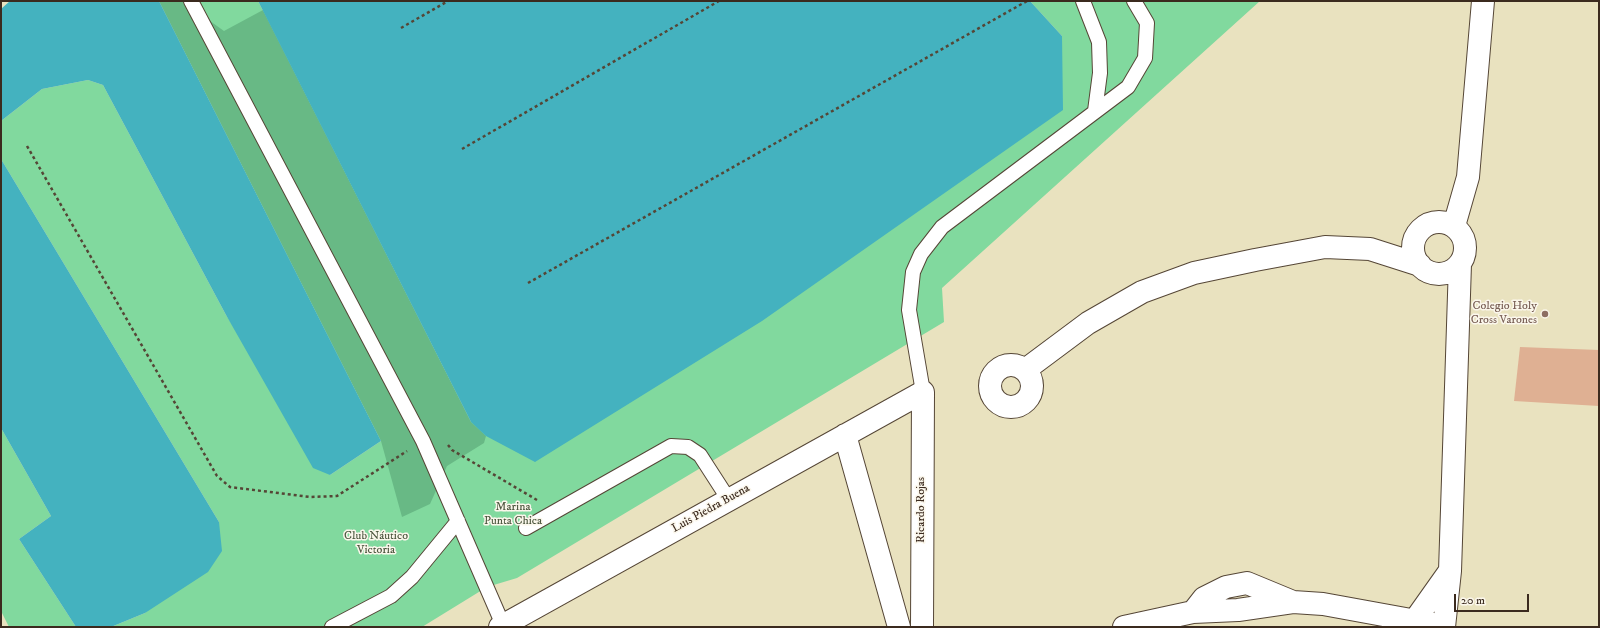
<!DOCTYPE html>
<meta charset="utf-8">
<style>
body{margin:0}
#map{position:relative;width:1600px;height:628px;overflow:hidden;background:#e9e2bf;font-family:"IM FELL DW Pica",serif}
canvas{display:block}
.frame{position:absolute;inset:0;border:2px solid #3b2a1e;pointer-events:none}
.scale{position:absolute;left:1454px;top:594px;width:75px;height:18px;box-sizing:border-box;border:2px solid #3b2a1e;border-top:0;padding-left:5px;font-size:12px;line-height:14px;white-space:nowrap;color:#3b2a1e;-webkit-text-stroke:3px #fbf7ec;paint-order:stroke}
</style>
<div id="map">
<canvas width="1600" height="628"></canvas>
<div class="frame"></div>
<div class="scale">20 m</div>
</div>
<script>
const ctx = document.querySelector('canvas').getContext('2d');
ctx.lineJoin = 'round';
function fillPath(path, color) {
  ctx.fillStyle = color;
  ctx.fill(path, 'evenodd');
}
function toPath(rows) {
  const path = new Path2D();
  for (const r of rows) {
    if (r.length === 3) {
      path.moveTo(r[0] + r[2], r[1]);
      path.arc(r[0], r[1], r[2], 0, 2 * Math.PI);
      continue;
    }
    path.moveTo(r[0], r[1]);
    for (let i = 2; i < r.length; i += 2) path.lineTo(r[i], r[i + 1]);
  }
  return path;
}
function trace(path, color, width, dash) {
  ctx.strokeStyle = color;
  ctx.lineWidth = width;
  ctx.lineCap = dash ? 'butt' : 'round';
  ctx.setLineDash(dash || []);
  ctx.stroke(path);
}
function label(font, color, halo, rows, align = 'center') {
  ctx.font = font + ' "IM FELL DW Pica",serif';
  ctx.lineWidth = 3;
  ctx.setLineDash([]);
  ctx.textBaseline = 'middle';
  ctx.strokeStyle = halo;
  ctx.fillStyle = color;
  for (const [text, x, y, turn = 0] of rows) {
    ctx.save();
    ctx.translate(x, y);
    ctx.rotate((+turn || 0) * Math.PI / 180);
    ctx.textAlign = isNaN(turn) ? turn : align;
    if (halo) ctx.strokeText(text, 0, 0);
    ctx.fillText(text, 0, 0);
    ctx.restore();
  }
}
fillPath(toPath([
 [159,1,258,1,471,422,1062,36,1030,1,1260,1,942,288,944,322,517,578,487,587,422,627,111,627,145,613,219,522,1,159,1,121,42,89,88,80,103,85,226,315,330,475,381,441],
 [1,428,51,516,19,539,76,627,9,627,1,611]
]), '#81d99e');
fillPath(toPath([
 [159,1,191,1,196,11,224,31,263,10,471,422,486,436,484,443,447,466,430,504,402,517,381,441]
]), '#68b985');
fillPath(toPath([
 [10,1,159,1,381,441,330,475,313,468,226,315,103,85,88,80,42,89,1,121,1,9],
 [258,1,1030,1,1062,36,1063,110,762,321,535,462,486,436,471,422],
 [1,159,219,522,222,551,208,572,145,613,111,627,76,627,19,539,51,516,1,428]
]), '#44b2bf');
fillPath(toPath([
 [1520,347,1599,350,1599,406,1514,401]
]), '#dfb093');
const lane = toPath([
 [191,1,423,441,503,625],
 [1083,1,1099,42,1100,73,1095,111],
 [923,392,909,310,913,272,921,254,942,227,1128,87,1145,58,1147,23,1134,1],
 [526,528,671,446,688,447,700,455,729,500],
 [332,627,391,596,412,577,458,521]
]);
const street = toPath([
 [1439,248,26],
 [1454,226,1468,177,1483,1],
 [1011,386,21],
 [1025,370,1088,323,1142,292,1194,273,1255,260,1325,247,1370,249,1420,265],
 [845,435,899,627],
 [1193,612,1204,598,1226,587,1247,583,1293,602],
 [500,627,923,392,922,627],
 [1124,627,1193,612,1238,610,1293,602,1323,604,1444,626],
 [1413,627,1415,620,1449,572],
 [1444,627,1450,571,1460,264]
]);
trace(lane, '#554636', 16);
trace(street, '#554636', 24);
trace(toPath([
 [401,28,448,1],
 [27,146,217,476,230,487,310,497,337,496,407,451],
 [462,149,719,1],
 [528,283,1027,1],
 [448,445,452,450,537,500]
]), '#554636', 2.5, [3, 3]);
trace(lane, '#fff', 14);
trace(street, '#fff', 22);
for (const [x, y, r, color] of [
 [1545,314,4,"#8d6e63"]
]) {
  const dot = new Path2D();
  dot.arc(x, y, r, 0, 2 * Math.PI);
  ctx.fillStyle = color;
  ctx.fill(dot);
  trace(dot, '#fbf7ec', 1.5);
}
label('12px', '#785e54', '#fbf7ec', [
 ["Colegio Holy",1537,307],
 ["Cross Varones",1537,321]
], 'right');
label('12px', '#4c563e', '#fbf7ec', [
 ["Marina",513,508],
 ["Punta Chica",513,522],
 ["Club Náutico",376,537],
 ["Victoria",376,551]
]);
label('12px', '#3b2a1e', '#fbf7ec', [
 ["Luis Piedra Buena",711,509,-29],
 ["Ricardo Rojas",922,510,-90]
]);
</script>
